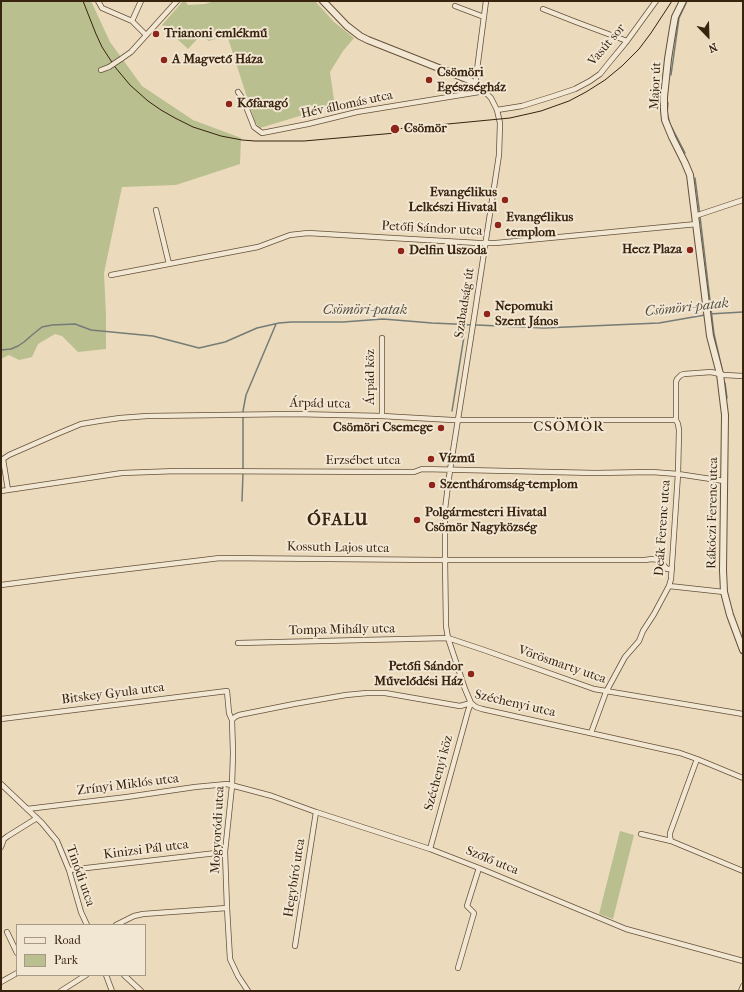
<!DOCTYPE html>
<meta charset="utf-8">
<style>
body{margin:0}
#map{position:relative;width:744px;height:992px;overflow:hidden;background:#ebdabc;font-family:"IM FELL French Canon",serif}
canvas{display:block}
.frame{position:absolute;inset:0;border:2px solid #38230f;pointer-events:none}
.legend{position:absolute;left:16px;top:924px;width:130px;height:52px;box-sizing:border-box;background:#f2e7d3;border:1px solid #a89985;margin:0;padding:5px 7px;list-style:none;font-size:12px;color:#38230f}
.legend li{display:flex;align-items:center;gap:8px;height:20px}
.legend b{width:20px;border:1px solid #a89985}
.north{position:absolute;left:688px;top:16px;width:40px;height:40px;-webkit-text-stroke:3px #f2e7d3;paint-order:stroke;rotate:157deg;font-size:11px;font-weight:700;line-height:16px;text-align:center;color:#38230f}
.north::after{content:'';display:block;margin:auto;width:14px;height:18px;background:#38230f;clip-path:polygon(50% 0,100% 100%,50% 72%,0 100%)}
</style>
<div id="map">
<canvas width="744" height="992"></canvas>
<div class="frame"></div>
<ul class="legend">
<li><b style="height:5px;background:#f2e7d3"></b>Road</li>
<li><b style="height:11px;background:#babf8f"></b>Park</li>
</ul>
<div class="north">N</div>
</div>
<script>
const ctx = document.querySelector('canvas').getContext('2d');
ctx.lineJoin = 'round';
function fillPath(path, color) {
  ctx.fillStyle = color;
  ctx.fill(path, 'evenodd');
}
function toPath(rows) {
  const path = new Path2D();
  for (const r of rows) {
    path.moveTo(r[0], r[1]);
    for (let i = 2; i < r.length; i += 2) path.lineTo(r[i], r[i + 1]);
  }
  return path;
}
function trace(path, color, width, dash) {
  ctx.strokeStyle = color;
  ctx.lineWidth = width;
  ctx.lineCap = dash ? 'butt' : 'round';
  ctx.setLineDash(dash || []);
  ctx.stroke(path);
}
function label(font, color, halo, rows, align = 'center') {
  ctx.font = font + ' "IM FELL French Canon",serif';
  ctx.lineWidth = 4;
  ctx.setLineDash([]);
  ctx.textBaseline = 'middle';
  ctx.strokeStyle = halo;
  ctx.fillStyle = color;
  for (const [text, x, y, turn = 0] of rows) {
    ctx.save();
    ctx.translate(x, y);
    ctx.rotate((+turn || 0) * Math.PI / 180);
    ctx.textAlign = isNaN(turn) ? turn : align;
    if (halo) ctx.strokeText(text, 0, 0);
    ctx.fillText(text, 0, 0);
    ctx.restore();
  }
}
fillPath(toPath([
 [1,1,91,1,110,42,142,86,193,120,241,138,240,164,176,185,122,187,104,273,106,315,106,349,78,352,62,336,55,334,38,344,32,357,19,360,9,355,1,359],
 [183,1,185,1,188,5,205,4,214,1,315,1,334,22,354,38,343,51,330,72,335,107,326,108,260,128,255,122,227,35,209,41,200,36,188,49,162,25],
 [620,831,634,835,613,919,599,914]
]), '#babf8f');
trace(toPath([
 [671,75,679,18,687,1],
 [668,103,667,113,670,124,685,153],
 [695,178,699,208,714,334,722,369],
 [709,314,743,312],
 [1,350,11,349,18,346,24,342,32,335,42,327,52,325,75,324,91,330,153,336,199,348,225,342,257,328,279,323,291,322,343,322,383,319,432,323,544,328,659,323,705,315],
 [725,383,727,398],
 [452,411,466,324],
 [243,469,243,411,246,395,276,324],
 [242,501,243,473]
]), '#757c76', 1.5);
const minor = toPath([
 [98,1,102,8,132,21,146,35],
 [455,6,484,17],
 [543,9,576,22,627,41],
 [132,21,141,1],
 [121,59,131,52,177,1],
 [101,70,109,67],
 [475,85,486,1],
 [238,92,243,99,254,127,262,133,308,124,357,112,479,92,484,91,491,98,497,110,500,123,499,155,474,318,450,470,445,509,445,560,446,626,448,638,465,689,471,703,476,707,482,709,680,753,697,759,743,778],
 [497,110,522,106,554,96,575,89,590,81,600,74,608,64,627,41,656,1],
 [156,210,169,264],
 [695,216,743,200],
 [111,275,258,247,290,235,308,233,478,243,496,243,697,224],
 [382,416,382,338],
 [8,490,3,459,9,455,57,434,81,424,99,421,120,418,147,416,294,414,382,416,452,420,676,420],
 [1,491,122,473,177,471,405,472,414,472,422,469,595,473,652,472,678,474,724,481],
 [1,585,78,575,220,558,439,560,645,560,652,559,659,560,667,569,672,569],
 [669,586,724,592],
 [238,643,448,638,484,650,594,689,743,714],
 [1,719,227,691,229,713,232,720,233,753,232,786,225,852,227,908,230,959,238,976,248,991],
 [232,720,235,717,239,715,294,704,346,695,367,693,385,693,454,705,460,706,471,703],
 [591,733,606,692,625,657,639,641,643,631,654,614,669,586,671,579,678,474,679,430,678,424,676,420,676,382,677,379,681,375,684,374,711,372,724,375,743,376],
 [697,759,670,833,670,837,671,841,743,871],
 [1,784,42,823,57,841,69,870,81,912,87,925],
 [27,809,127,797,195,787,227,784,272,796,316,812,430,849,479,868,626,929,743,961],
 [641,834,671,841],
 [1,847,4,839,8,836,37,818],
 [430,849,468,711,471,703],
 [69,870,225,852],
 [116,925,134,916,143,914,227,908],
 [7,932,17,953],
 [295,946,316,812],
 [458,968,474,913,467,906,479,868],
 [106,975,112,991],
 [124,975,141,991],
 [1,982,17,973],
 [61,991,86,975],
 [741,991,743,986]
]);
const tertiary = toPath([
 [323,1,347,26,360,36,368,40,469,80,484,91],
 [683,1,675,17,673,28,668,59,664,97,664,110,665,120,672,137,685,163,690,175,710,336,720,374,725,415,723,570,724,592,730,615,743,650]
]);
trace(minor, '#65513a', 6);
trace(tertiary, '#65513a', 8);
trace(minor, '#f2e7d3', 4.5);
trace(tertiary, '#f2e7d3', 6);
trace(toPath([
 [83,1,96,34,102,47,115,67,130,85,148,101,161,110,175,118,193,127,221,136,242,140,255,141,304,141,396,133],
 [396,129,510,118,541,111,569,101,586,92,605,80,622,66,639,49,651,33,672,1]
]), '#38230f', 1);
const minorBridge = toPath([
 [109,67,121,59]
]);
trace(minorBridge, '#65513a', 6, []);
trace(minorBridge, '#f2e7d3', 4.5);
for (const [x, y, r, color] of [
 [156,34,4,"#8f2418"],
 [164,60,4,"#8f2418"],
 [429,80,4,"#8f2418"],
 [229,104,4,"#8f2418"],
 [395,129,5,"#8f2418"],
 [505,200,4,"#8f2418"],
 [498,225,4,"#8f2418"],
 [690,250,4,"#8f2418"],
 [401,251,4,"#8f2418"],
 [487,314,4,"#8f2418"],
 [441,428,4,"#8f2418"],
 [431,459,4,"#8f2418"],
 [432,485,4,"#8f2418"],
 [417,520,4,"#8f2418"],
 [471,674,4,"#8f2418"]
]) {
  const dot = new Path2D();
  dot.arc(x, y, r, 0, 2 * Math.PI);
  ctx.fillStyle = color;
  ctx.fill(dot);
  trace(dot, '#f2e7d3', 1.5);
}
label('bold 13px', '#38230f', '#f2e7d3', [
 ["Trianoni emlékmű",164,34],
 ["A Magvető Háza",172,60],
 ["Csömöri",437,73],
 ["Egészségház",437,88],
 ["Kőfaragó",237,104],
 ["Csömör",404,129],
 ["Evangélikus",497,193,"right"],
 ["Lelkészi Hivatal",497,208,"right"],
 ["Evangélikus",506,218],
 ["templom",506,233],
 ["Hecz Plaza",682,250,"right"],
 ["Delfin Uszoda",409,251],
 ["Nepomuki",495,307],
 ["Szent János",495,322],
 ["Csömöri Csemege",433,428,"right"],
 ["Vízmű",439,459],
 ["Szentháromság-templom",440,485],
 ["Polgármesteri Hivatal",425,513],
 ["Csömör Nagyközség",425,528],
 ["Petőfi Sándor",463,667,"right"],
 ["Művelődési Ház",463,682,"right"]
], 'left');
label('13px', '#38230f', '#f2e7d3', [
 ["Vasút sor",607,45,-50],
 ["Major út",656,86,-87],
 ["Hév állomás utca",347,105,-12],
 ["Petőfi Sándor utca",432,229,3],
 ["Szabadság út",465,303,-81],
 ["Árpád köz",371,377,-90],
 ["Árpád utca",320,404,1],
 ["Erzsébet utca",363,461],
 ["Rákóczi Ferenc utca",713,513,-89],
 ["Deák Ferenc utca",663,528,-86],
 ["Kossuth Lajos utca",338,548,1],
 ["Tompa Mihály utca",342,630,-1],
 ["Vörösmarty utca",562,665,19],
 ["Bitskey Gyula utca",113,694,-7],
 ["Széchenyi utca",515,704,13],
 ["Széchenyi köz",439,773,-75],
 ["Zrínyi Miklós utca",128,785,-7],
 ["Mogyoródi utca",218,830,-87],
 ["Kinizsi Pál utca",146,850,-7],
 ["Szőlő utca",492,861,22],
 ["Tinódi utca",80,876,71],
 ["Hegybíró utca",295,878,-81]
]);
label('italic 14px', '#575043', '#f2e7d3', [
 ["Csömöri-patak",687,308,-6],
 ["Csömöri-patak",365,311]
]);
ctx.letterSpacing = '1px';
label('15px', '#38230f', '#f2e7d3', [
 ["CSÖMÖR",569,427]
]);
ctx.letterSpacing = '0px';
ctx.letterSpacing = '1px';
label('bold 17px', '#38230f', '#f2e7d3', [
 ["ÓFALU",338,521]
]);
ctx.letterSpacing = '0px';
</script>
